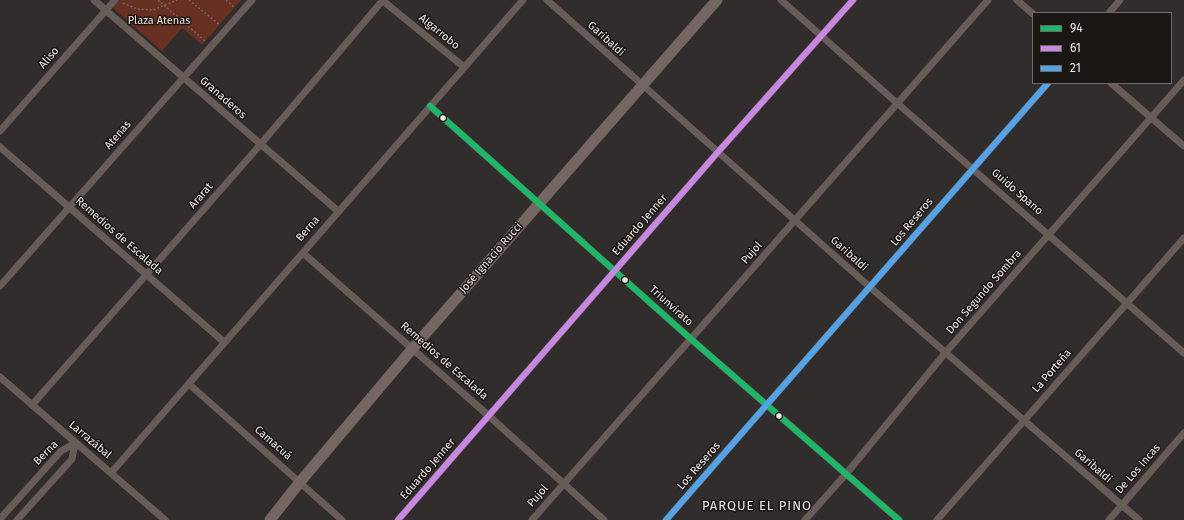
<!DOCTYPE html>
<meta charset="utf-8">
<style>
body{margin:0}
#map{position:relative;width:1184px;height:520px;overflow:hidden;background:#322d2d;font-family:"Fira Sans",sans-serif}
canvas{display:block}
.legend{position:absolute;left:1032px;top:12px;width:140px;height:72px;box-sizing:border-box;background:#1a1614;border:1px solid #706b69;margin:0;padding:5px 7px;list-style:none;font-size:12px;color:#f0eae9}
.legend li{display:flex;align-items:center;gap:8px;height:20px}
.legend b{width:20px;border:1px solid #706b69}
</style>
<div id="map">
<canvas width="1184" height="520"></canvas>
<ul class="legend">
<li><b style="height:5px;background:#1ab867"></b>94</li>
<li><b style="height:5px;background:#c787e3"></b>61</li>
<li><b style="height:5px;background:#53a3e8"></b>21</li>
</ul>
</div>
<script>
const ctx = document.querySelector('canvas').getContext('2d');
ctx.lineJoin = 'round';
function fillPath(path, color) {
  ctx.fillStyle = color;
  ctx.fill(path, 'evenodd');
}
function toPath(rows) {
  const path = new Path2D();
  for (const r of rows) {
    path.moveTo(r[0], r[1]);
    for (let i = 2; i < r.length; i += 2) path.lineTo(r[i], r[i + 1]);
  }
  return path;
}
function trace(path, color, width, dash) {
  ctx.strokeStyle = color;
  ctx.lineWidth = width;
  ctx.lineCap = dash ? 'butt' : 'round';
  ctx.setLineDash(dash || []);
  ctx.stroke(path);
}
function label(font, color, halo, rows, align = 'center') {
  ctx.font = font + ' "Fira Sans",sans-serif';
  ctx.lineWidth = 3;
  ctx.setLineDash([]);
  ctx.textBaseline = 'middle';
  ctx.strokeStyle = halo;
  ctx.fillStyle = color;
  for (const [text, x, y, turn = 0] of rows) {
    ctx.save();
    ctx.translate(x, y);
    ctx.rotate((+turn || 0) * Math.PI / 180);
    ctx.textAlign = isNaN(turn) ? turn : align;
    if (halo) ctx.strokeText(text, 0, 0);
    ctx.fillText(text, 0, 0);
    ctx.restore();
  }
}
fillPath(toPath([
 [120,0,241,0,202,45,182,28,162,51,113,8]
]), '#673021');
trace(toPath([
 [158,0,205,41],
 [189,0,220,25],
 [226,0,235,8],
 [123,3,137,9,153,10,177,0]
]), '#6f6764', 1.5, [2, 2]);
trace(toPath([
 [94,0,338,211],
 [382,0,464,67],
 [547,0,871,288,1139,520],
 [781,0,898,104,1184,353],
 [1017,0,1033,14],
 [1109,13,1120,0],
 [1111,83,1184,146],
 [430,106,692,340,899,520],
 [0,131,115,0],
 [0,147,224,342],
 [303,253,489,416,604,520],
 [0,286,252,0],
 [0,377,165,520],
 [189,384,342,520],
 [32,405,260,145,383,0],
 [111,473,523,0],
 [0,519,61,451,75,443],
 [17,520,72,459,75,443],
 [398,520,718,152,853,0],
 [532,520,988,0],
 [666,520,1048,83],
 [805,520,846,474,946,352,1184,80],
 [937,520,1184,238],
 [1109,520,1184,433]
]), '#685c59', 7);
trace(toPath([
 [270,520,300,482,413,348,717,0]
]), '#746662', 11);
trace(toPath([
 [430,106,692,340,899,520]
]), '#1ab867', 6);
trace(toPath([
 [398,520,718,152,853,0]
]), '#c787e3', 6);
trace(toPath([
 [666,520,1048,83]
]), '#53a3e8', 6);
for (const [x, y, r, color] of [
 [443,118,3.5,"#f0eae9"],
 [625,280,3.5,"#f0eae9"],
 [779,416,3.5,"#f0eae9"]
]) {
  const dot = new Path2D();
  dot.arc(x, y, r, 0, 2 * Math.PI);
  ctx.fillStyle = color;
  ctx.fill(dot);
  trace(dot, '#1a1614', 1.5);
}
label('11px', '#f6ded6', '#1a1614', [
 ["Plaza Atenas",159,21]
]);
label('11px', '#f0eae9', '#1a1614', [
 ["Algarrobo",439,32,39],
 ["Garibaldi",606,39,42],
 ["Aliso",49,58,-49],
 ["Granaderos",223,98,41],
 ["Atenas",118,135,-49],
 ["Guido Spano",1017,192,41],
 ["Ararat",201,196,-49],
 ["Los Reseros",912,222,-50],
 ["Eduardo Jenner",640,225,-49],
 ["Berna",308,229,-49],
 ["Remedios de Escalada",119,236,41],
 ["Pujol",752,253,-49],
 ["Garibaldi",849,254,42],
 ["José Ignacio Rucci",491,258,-49],
 ["Don Segundo Sombra",984,292,-49],
 ["Triunvirato",671,306,42],
 ["Remedios de Escalada",444,361,41],
 ["La Porteña",1052,371,-49],
 ["Larrazábal",90,440,40],
 ["Camacuá",273,443,41],
 ["Berna",46,453,-45],
 ["Los Reseros",699,466,-49],
 ["Garibaldi",1093,466,41],
 ["Eduardo Jenner",428,469,-49],
 ["De Los Incas",1138,469,-49],
 ["Pujol",538,496,-49]
]);
ctx.letterSpacing = '1px';
label('13px', '#f0eae9', '#1a1614', [
 ["PARQUE EL PINO",757,506]
]);
ctx.letterSpacing = '0px';
</script>
